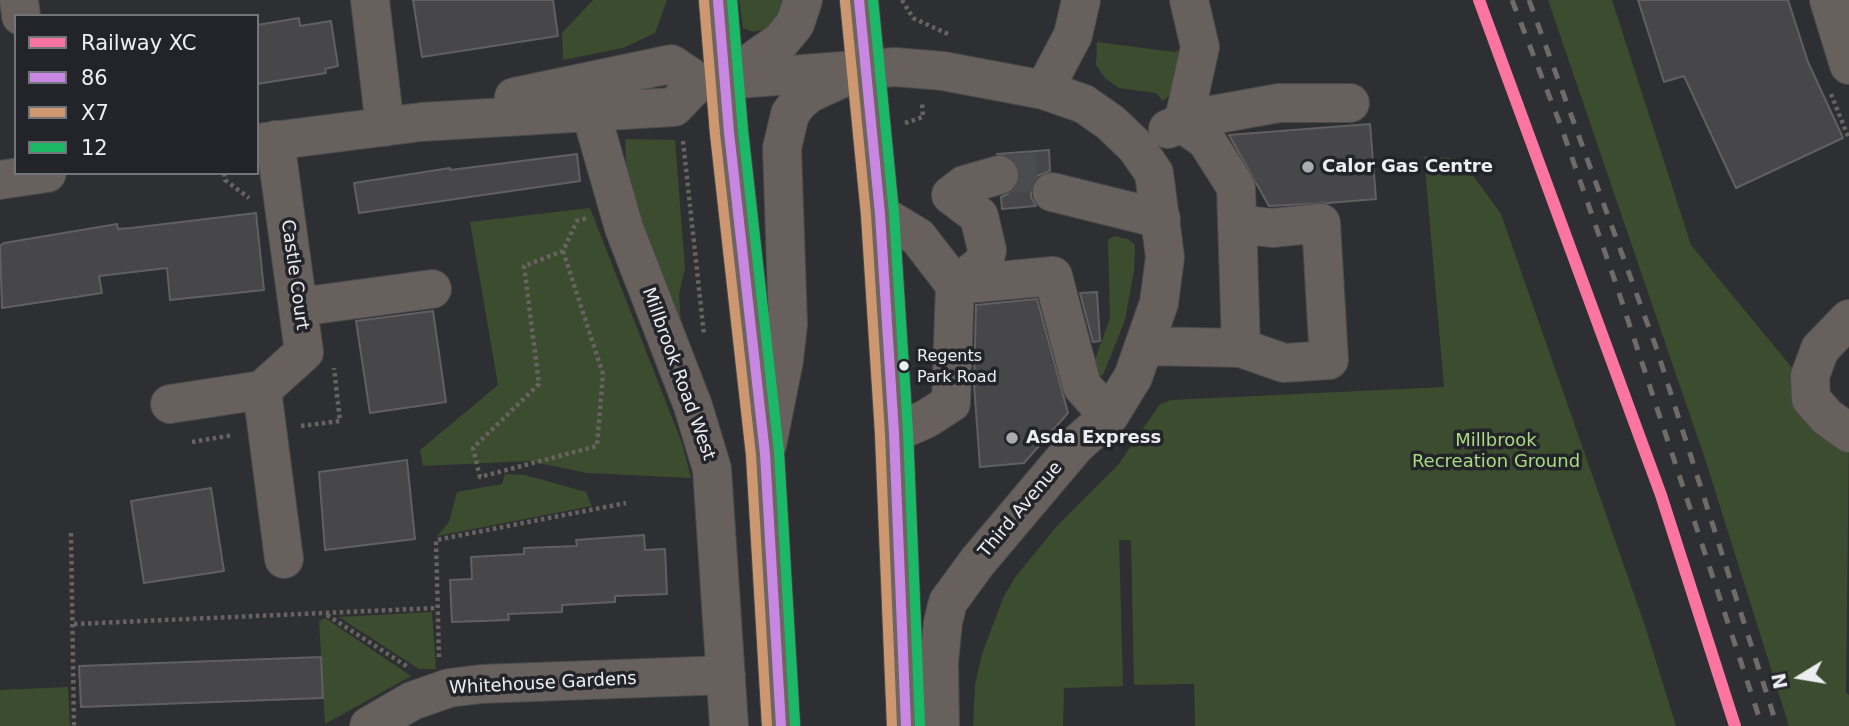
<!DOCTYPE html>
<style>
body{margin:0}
#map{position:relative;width:1849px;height:726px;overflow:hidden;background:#2e2f32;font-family:"DejaVu Sans",sans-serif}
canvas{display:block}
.legend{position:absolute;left:14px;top:14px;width:245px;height:161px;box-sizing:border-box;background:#22242a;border:2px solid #73757a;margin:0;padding:9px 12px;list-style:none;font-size:21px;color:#eceef2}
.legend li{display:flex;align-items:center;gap:14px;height:35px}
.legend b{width:35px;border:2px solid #73757a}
.north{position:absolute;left:1765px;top:642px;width:70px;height:70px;-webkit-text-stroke:5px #22242a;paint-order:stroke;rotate:259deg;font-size:19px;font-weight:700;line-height:28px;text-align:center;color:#eceef2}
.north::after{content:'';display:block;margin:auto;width:24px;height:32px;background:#eceef2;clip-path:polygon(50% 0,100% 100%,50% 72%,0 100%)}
</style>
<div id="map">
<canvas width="1849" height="726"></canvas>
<ul class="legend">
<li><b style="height:9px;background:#fc74a0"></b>Railway XC</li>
<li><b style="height:9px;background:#c787e3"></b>86</li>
<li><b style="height:9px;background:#cd976f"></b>X7</li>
<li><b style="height:9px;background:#1ab867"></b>12</li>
</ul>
<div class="north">N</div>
</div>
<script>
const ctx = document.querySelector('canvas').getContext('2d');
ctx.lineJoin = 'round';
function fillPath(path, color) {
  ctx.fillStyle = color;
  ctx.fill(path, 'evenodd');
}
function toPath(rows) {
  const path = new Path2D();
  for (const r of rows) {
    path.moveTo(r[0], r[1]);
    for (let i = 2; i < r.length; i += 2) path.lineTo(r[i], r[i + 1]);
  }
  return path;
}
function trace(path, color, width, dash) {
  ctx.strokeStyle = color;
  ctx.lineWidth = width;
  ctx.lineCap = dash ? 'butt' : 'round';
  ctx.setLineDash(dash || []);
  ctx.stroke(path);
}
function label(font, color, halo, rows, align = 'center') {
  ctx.font = font + ' "DejaVu Sans",sans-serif';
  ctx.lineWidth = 7;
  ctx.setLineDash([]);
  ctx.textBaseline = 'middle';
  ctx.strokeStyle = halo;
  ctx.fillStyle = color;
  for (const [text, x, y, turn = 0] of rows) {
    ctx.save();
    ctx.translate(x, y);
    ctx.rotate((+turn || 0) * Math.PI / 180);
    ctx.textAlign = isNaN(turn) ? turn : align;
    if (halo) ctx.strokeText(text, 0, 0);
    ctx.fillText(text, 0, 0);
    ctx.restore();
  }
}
fillPath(toPath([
 [593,0,667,0,655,33,623,48,563,60,562,33],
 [739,0,790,0,768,28,753,32,743,28],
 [1548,0,1612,0,1691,245,1849,437,1846,693,1849,695,1849,726,1789,726,1707,465],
 [1097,42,1175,52,1187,47,1175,90,1163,101,1156,93,1119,88,1105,78,1096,65],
 [625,139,675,140,685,268,679,294,682,341,629,211],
 [1424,156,1461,159,1501,214,1645,626,1676,726,1195,726,1194,684,1134,685,1131,540,1119,540,1123,686,1064,688,1063,726,973,726,975,685,982,654,1004,596,1016,576,1057,526,1118,465,1160,404,1171,400,1444,387],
 [590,208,682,443,691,478,587,473,529,461,423,466,420,450,498,385,470,222],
 [1114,236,1128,239,1135,245,1134,271,1125,320,1103,375,1098,377,1093,365,1110,318,1108,240],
 [505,474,525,475,586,492,592,506,437,536,449,522,457,492,502,484],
 [432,612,436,669,419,669,339,617],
 [325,618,411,676,325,724,319,621],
 [68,687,70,726,0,726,0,690]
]), '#3c4c2f');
const building = toPath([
 [413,0,553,0,558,36,422,57,413,0],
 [1638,0,1788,0,1808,62,1843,138,1736,188,1684,76,1664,82,1638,0],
 [299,18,300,26,331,21,338,66,325,69,326,73,257,84,257,25,299,18],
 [1370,124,1376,199,1328,203,1269,206,1229,135,1370,124],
 [1049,150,1050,171,1037,176,1031,187,1031,197,1036,206,1002,209,1001,197,1015,190,1020,180,1020,170,1014,159,997,154,1049,150],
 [577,154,580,181,359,213,354,183,450,168,450,170,577,154],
 [256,213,264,290,170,300,167,268,99,276,102,293,2,308,0,246,4,243,117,224,118,229,131,228,256,213],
 [1097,292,1100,341,1093,342,1080,293,1097,292],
 [1037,299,1068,413,1024,463,980,467,974,384,976,305,1037,299],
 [433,311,446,402,370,413,356,321,433,311],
 [407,460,415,539,325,550,319,472,407,460],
 [211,488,224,571,144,583,131,501,211,488],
 [644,535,645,550,665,549,667,594,615,596,615,602,562,605,562,612,508,614,509,620,452,622,450,580,472,579,471,557,524,554,524,548,577,546,576,540,644,535],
 [321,657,323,698,81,707,79,666,321,657]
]);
fillPath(building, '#474648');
trace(building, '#615f61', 2);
trace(toPath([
 [999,175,1050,171]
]), '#4a4c4f', 38, [38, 19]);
const minor = toPath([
 [19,0,21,16],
 [370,0,385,127],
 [1829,0,1849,65],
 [726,80,781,41,795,24,803,0],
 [1044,90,1073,35,1081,0],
 [514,97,671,64,698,82],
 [591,113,624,228,693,406,712,469,729,726],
 [1168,129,1190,119,1279,103,1350,103],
 [275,140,304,352,262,390,284,559],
 [257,143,421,122,674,107,698,82,895,67,943,71,1044,90,1084,104,1111,123,1136,147,1154,173,1165,257,1159,303,1133,377,1109,416,1076,445,978,561,948,602,943,622,939,662,940,726],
 [0,180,47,173],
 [1052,192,1161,219],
 [951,195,979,216,987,250,984,263,955,285],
 [951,195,964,185,999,175],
 [880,214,918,237,955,285,951,403,926,419,894,433],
 [1237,224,1272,228,1321,223,1329,360,1284,363,1241,348],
 [955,285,1053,276,1082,386,1109,416],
 [299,307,432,289],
 [1849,319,1820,349,1810,376,1811,399,1827,417,1849,433],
 [1145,346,1241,348,1236,187,1206,140,1183,124,1200,47,1189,0],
 [170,404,262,390],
 [767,445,784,360,788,324,782,148,790,114,798,103,810,93,845,77],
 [369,726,412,701,449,688,481,684,726,675]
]);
const highway = toPath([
 [718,0,729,132,765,454,781,726],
 [859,0,880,214,894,433,906,726]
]);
trace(minor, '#494a4c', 40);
trace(highway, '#494a4c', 40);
trace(toPath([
 [902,0,913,18,950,35],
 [1831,94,1849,139],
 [905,123,923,117,922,103],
 [683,141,704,335],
 [224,173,225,180,249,198],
 [563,251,603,374,597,446,480,477,473,448,539,384,524,266,563,251,577,221,587,218],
 [301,426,340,421,334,368],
 [192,442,233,435],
 [71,533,74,726],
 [327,615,408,667],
 [74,624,437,608],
 [439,657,436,540,626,503]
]), '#686361', 4.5, [3.5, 3.5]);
trace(minor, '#68605c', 38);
trace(highway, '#6f6560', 38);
trace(toPath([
 [1512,0,1562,129,1616,284,1762,726],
 [1529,0,1656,347,1777,726]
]), '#6f6b69', 5, [12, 12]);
trace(toPath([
 [718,0,729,132,765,454,781,726],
 [859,0,880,214,894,433,906,726]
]), '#c787e3', 10);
trace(toPath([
 [704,1,715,134,751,455,767,726],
 [845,1,866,215,880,434,892,726]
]), '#cd976f', 10);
trace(toPath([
 [732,0,743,131,779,452,795,725],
 [873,0,894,213,908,432,920,725]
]), '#1ab867', 10);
trace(toPath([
 [1479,0,1661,495,1735,726]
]), '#fc74a0', 12);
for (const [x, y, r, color] of [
 [1308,167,7,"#aaabaf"],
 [904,366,6,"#eceef2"],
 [1012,438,7,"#aaabaf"]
]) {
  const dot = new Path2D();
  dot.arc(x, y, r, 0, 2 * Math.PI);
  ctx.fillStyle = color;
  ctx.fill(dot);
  trace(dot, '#22242a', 2.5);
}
label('16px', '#eceef2', '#22242a', [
 ["Regents",917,357],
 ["Park Road",917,378]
], 'left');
label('bold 18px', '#eceef2', '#22242a', [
 ["Calor Gas Centre",1322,167],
 ["Asda Express",1026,438]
], 'left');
label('18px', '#eceef2', '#22242a', [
 ["Castle Court",294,275,82],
 ["Millbrook Road West",678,374,70],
 ["Third Avenue",1021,510,-50],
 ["Whitehouse Gardens",543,684,-3]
]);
label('18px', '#aada7f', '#22242a', [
 ["Millbrook",1496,441],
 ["Recreation Ground",1496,462]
]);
</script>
